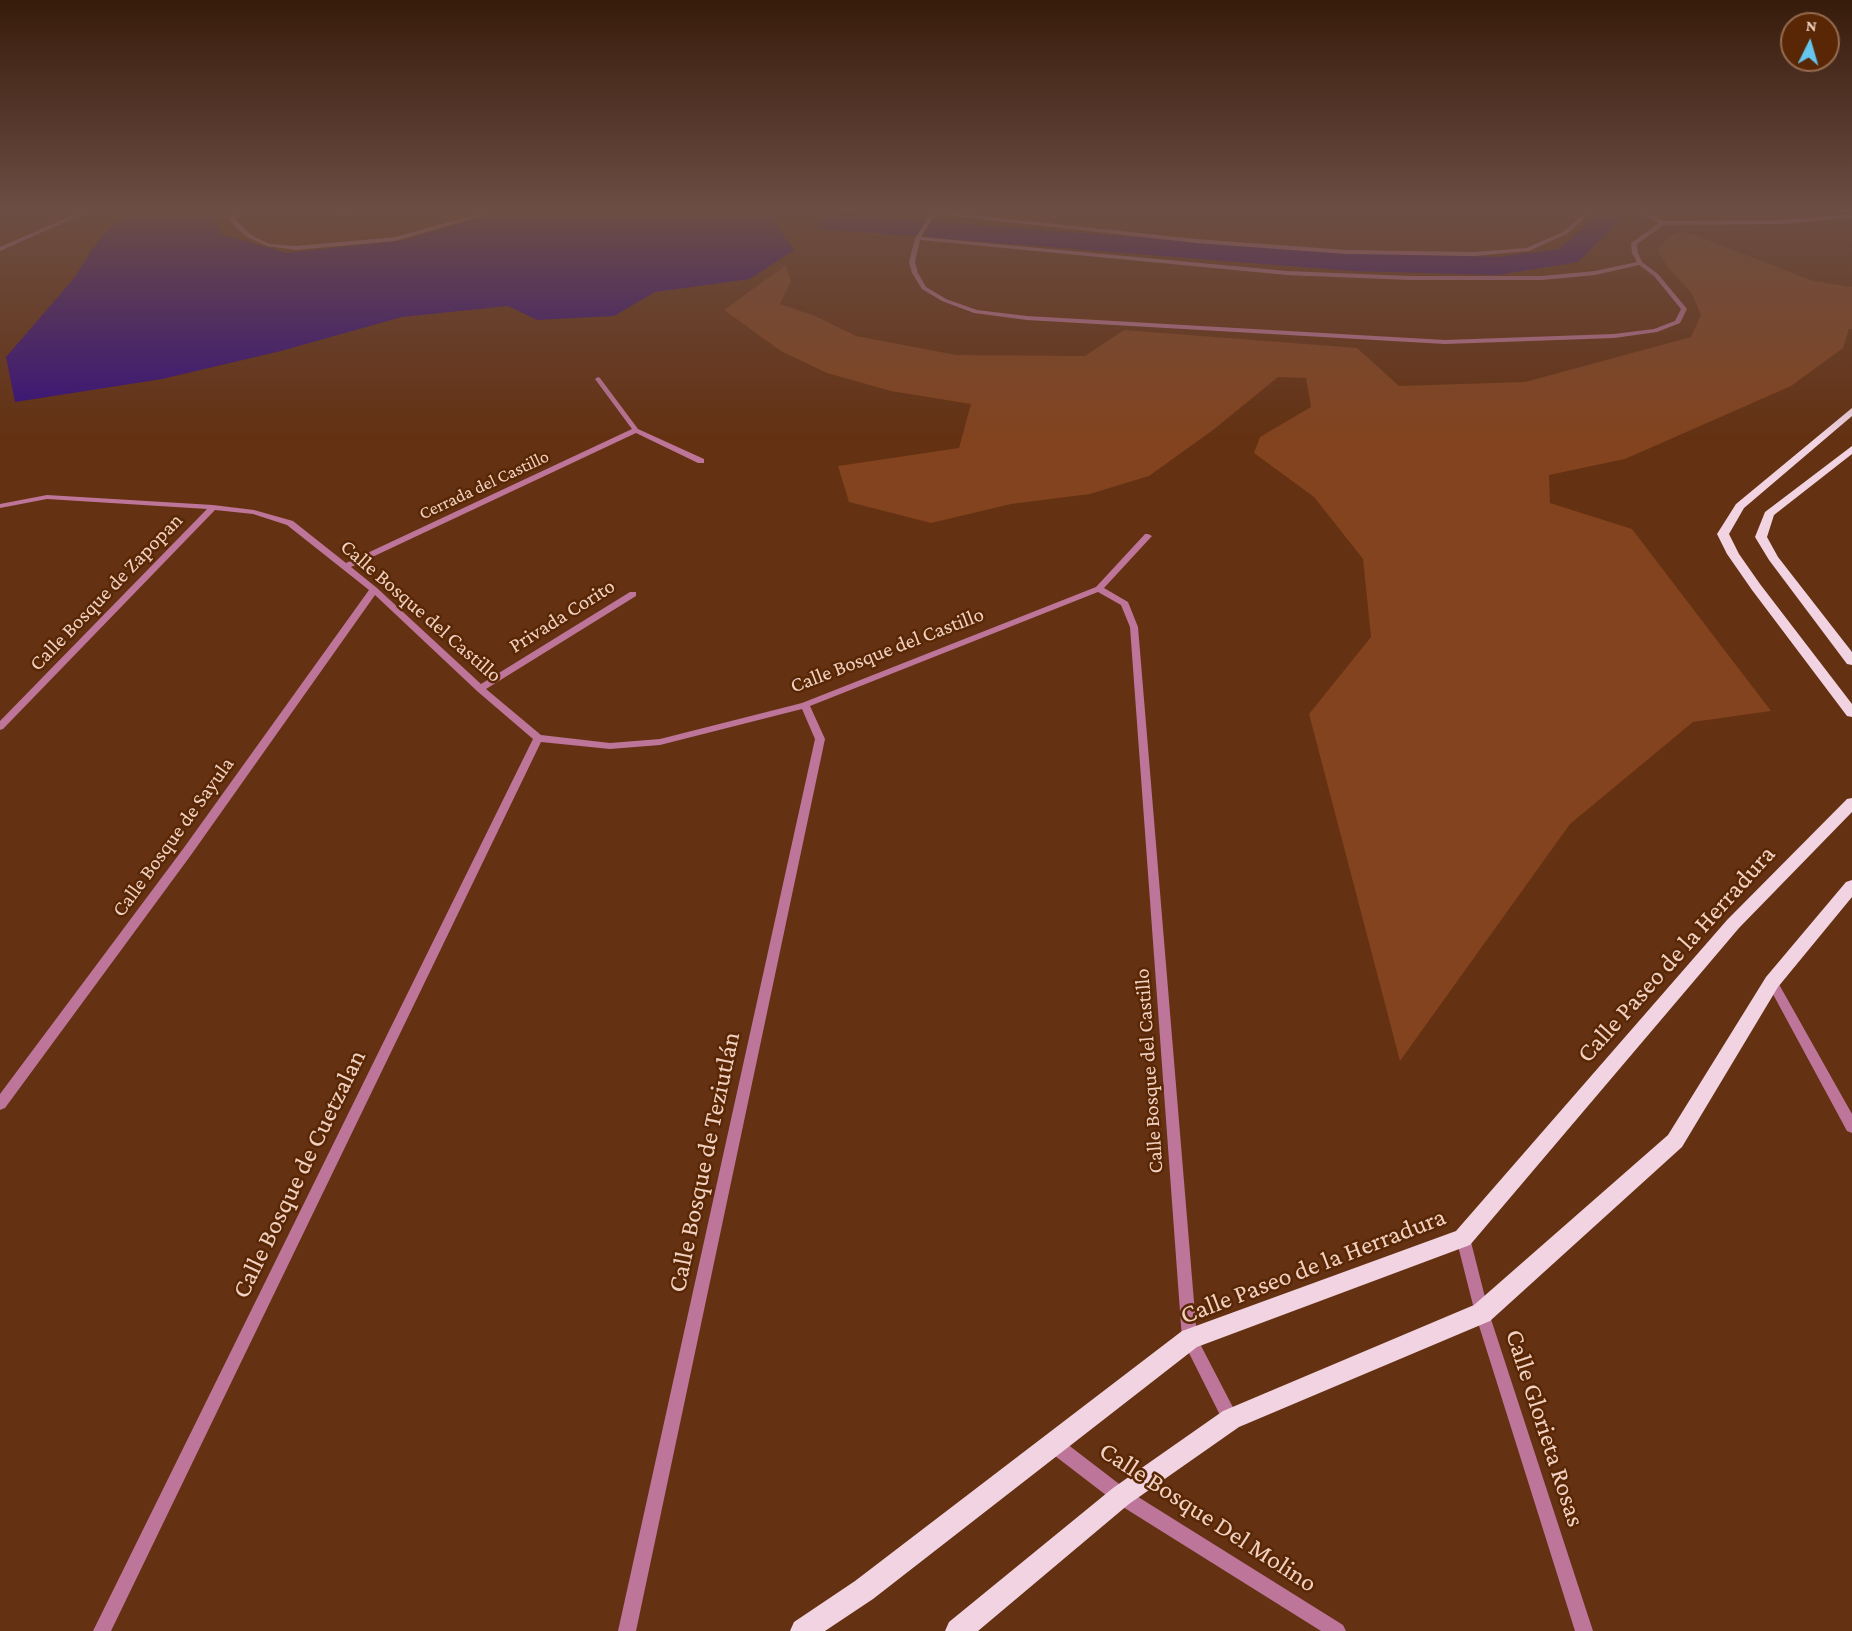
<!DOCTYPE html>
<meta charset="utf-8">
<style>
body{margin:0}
#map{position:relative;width:1852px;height:1631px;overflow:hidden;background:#643112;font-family:"Crimson Pro",serif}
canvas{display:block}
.north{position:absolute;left:1780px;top:12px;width:60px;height:60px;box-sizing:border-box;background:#592705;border:2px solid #966b50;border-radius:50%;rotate:5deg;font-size:16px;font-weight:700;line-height:24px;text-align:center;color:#f1d1c1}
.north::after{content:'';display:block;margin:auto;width:21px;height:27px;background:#65c5ee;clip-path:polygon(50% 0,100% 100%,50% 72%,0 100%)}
</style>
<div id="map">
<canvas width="1852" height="1631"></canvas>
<div class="north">N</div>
</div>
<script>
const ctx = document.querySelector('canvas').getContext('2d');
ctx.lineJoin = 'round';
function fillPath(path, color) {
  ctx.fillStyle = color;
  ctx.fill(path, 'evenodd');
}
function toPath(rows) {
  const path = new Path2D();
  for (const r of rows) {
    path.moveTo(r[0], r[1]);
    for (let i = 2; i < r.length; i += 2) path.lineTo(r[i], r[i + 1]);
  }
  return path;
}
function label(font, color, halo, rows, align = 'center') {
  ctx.font = font + ' "Crimson Pro",serif';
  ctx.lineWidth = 5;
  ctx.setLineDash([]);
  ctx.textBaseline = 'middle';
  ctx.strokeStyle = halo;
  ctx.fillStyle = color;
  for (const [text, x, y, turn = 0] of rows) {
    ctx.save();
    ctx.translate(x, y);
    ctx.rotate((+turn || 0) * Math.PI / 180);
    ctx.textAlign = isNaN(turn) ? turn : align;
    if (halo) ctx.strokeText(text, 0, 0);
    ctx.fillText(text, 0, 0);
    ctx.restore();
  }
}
fillPath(toPath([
 [1684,231,1813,281,1852,287,1852,329,1849,329,1843,348,1791,386,1625,459,1549,475,1550,503,1632,529,1771,711,1693,722,1570,824,1400,1061,1309,714,1371,637,1363,559,1314,497,1254,453,1260,437,1311,407,1306,378,1278,377,1213,430,1149,476,1090,494,1011,504,931,523,849,502,838,466,959,448,971,404,891,391,827,373,781,351,724,310,786,265,791,281,780,304,815,316,856,336,956,355,1085,356,1124,330,1357,348,1399,386,1525,382,1691,337,1701,315,1691,292,1669,269,1657,250,1669,236]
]), '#82431e');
fillPath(toPath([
 [137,212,215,212,220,234,287,253,404,240,501,212,767,212,794,250,750,279,655,292,614,316,537,320,508,306,402,317,281,351,162,379,15,402,6,357,75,277,93,248,113,224]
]), '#350e7d');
fillPath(toPath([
 [1600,212,1628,212,1578,262,1497,275,1353,271,936,238,926,236,924,233,914,236,830,230,821,228,817,222,821,216,830,214,914,220,924,222,926,225,936,222,1353,253,1497,257,1559,249,1600,212]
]), '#350e7d');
fillPath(toPath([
 [80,212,87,212,0,251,0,247,80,212],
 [234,212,240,212,235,219,251,235,270,244,296,246,395,237,486,212,495,212,395,241,296,250,267,246,247,237,234,226,229,219,234,212],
 [330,212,352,212,349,214,330,212],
 [926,212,943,212,1196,239,1347,250,1474,252,1526,248,1563,232,1586,212,1592,212,1567,234,1529,251,1474,256,1347,254,1196,243,935,214,921,237,1287,271,1410,276,1542,276,1595,271,1637,262,1632,253,1631,243,1659,223,1637,212,1644,212,1664,221,1782,220,1852,214,1852,218,1782,224,1664,225,1637,244,1638,253,1642,262,1658,274,1687,309,1680,323,1657,332,1614,338,1445,344,1027,320,974,313,942,301,922,289,912,273,909,262,915,238,931,214,926,212],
 [920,240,1287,275,1410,280,1542,280,1595,275,1639,265,1654,276,1681,309,1675,321,1654,329,1614,334,1445,340,1027,316,977,310,946,299,926,287,918,273,915,262,920,240],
 [598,377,600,378,638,429,704,459,704,463,698,463,636,433,351,567,377,588,481,684,630,592,636,592,636,596,486,689,541,735,610,743,660,739,802,703,1096,587,1145,534,1148,534,1152,536,1104,588,1128,602,1138,627,1197,1338,1239,1419,1237,1425,1231,1427,1225,1425,1182,1339,1130,627,1121,605,1098,592,810,706,825,739,636,1631,618,1631,815,739,802,709,660,745,610,749,541,742,111,1631,93,1631,533,739,477,691,375,595,191,855,5,1108,0,1110,0,1094,183,849,369,590,287,525,253,514,215,510,3,729,0,730,0,721,207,509,47,499,0,508,0,504,47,495,213,505,254,510,293,521,346,563,632,429,595,379,598,377],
 [1772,977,1776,979,1852,1114,1852,1133,1847,1131,1768,985,1766,982,1768,979,1772,977],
 [1463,1231,1468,1233,1470,1238,1489,1313,1593,1631,1575,1631,1475,1313,1456,1238,1458,1233,1463,1231],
 [1052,1435,1058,1437,1127,1490,1343,1625,1346,1631,1321,1631,1115,1502,1046,1449,1044,1443,1046,1437,1052,1435]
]), '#bd759a');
fillPath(toPath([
 [1852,408,1852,416,1744,508,1729,534,1739,554,1760,584,1852,704,1852,717,1847,716,1752,590,1727,554,1717,534,1736,504,1852,408],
 [1852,446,1852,454,1774,515,1767,537,1778,557,1852,652,1852,665,1847,664,1769,560,1755,537,1765,512,1852,446],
 [1852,798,1852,812,1739,928,1470,1245,1197,1347,873,1599,825,1631,790,1631,794,1622,855,1581,1182,1331,1456,1231,1727,920,1847,799,1852,798],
 [1852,880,1852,897,1778,987,1682,1147,1490,1321,1239,1427,1129,1504,978,1631,945,1631,949,1622,1113,1488,1223,1411,1474,1305,1668,1135,1766,977,1846,882,1852,880]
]), '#f1d3e1');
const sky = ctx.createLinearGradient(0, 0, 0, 440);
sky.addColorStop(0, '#371b0a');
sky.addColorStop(0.48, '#6c4e44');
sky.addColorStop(1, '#6c4e4400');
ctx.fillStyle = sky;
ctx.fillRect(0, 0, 1852, 440);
label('18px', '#f1d1c1', '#592705', [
 ["Cerrada del Castillo",484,485,-25]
]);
label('21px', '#f1d1c1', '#592705', [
 ["Calle Bosque de Zapopan",106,592,-46],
 ["Calle Bosque del Castillo",421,611,41],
 ["Privada Corito",562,616,-32],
 ["Calle Bosque del Castillo",887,650,-21],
 ["Calle Bosque de Sayula",173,837,-54],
 ["Calle Bosque del Castillo",1149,1071,-94]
]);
label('26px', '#f1d1c1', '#592705', [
 ["Calle Paseo de la Herradura",1676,954,-48],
 ["Calle Bosque de Teziutlán",704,1162,-78],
 ["Calle Bosque de Cuetzalan",299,1174,-64],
 ["Calle Paseo de la Herradura",1313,1266,-21],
 ["Calle Glorieta Rosas",1545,1428,72],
 ["Calle Bosque Del Molino",1208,1517,33]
]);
</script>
